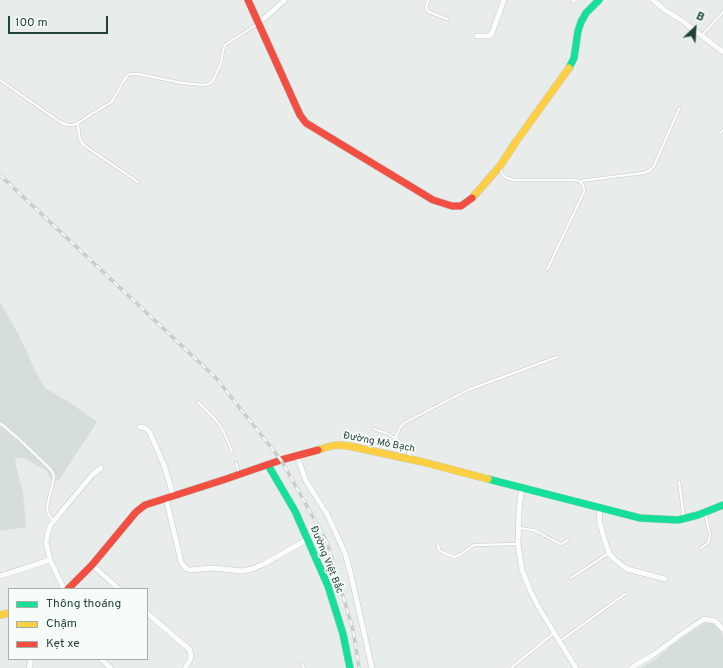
<!DOCTYPE html>
<meta charset="utf-8">
<style>
body{margin:0}
#map{position:relative;width:723px;height:668px;overflow:hidden;background:#e8edeb;font-family:Overpass,sans-serif}
canvas{display:block}
.legend{position:absolute;left:8px;top:588px;width:140px;height:72px;box-sizing:border-box;background:#f7fbf9;border:1px solid #a3b1ad;margin:0;padding:5px 7px;list-style:none;font-size:12px;color:#24423a}
.legend li{display:flex;align-items:center;gap:8px;height:20px}
.legend b{width:20px;border:1px solid #a3b1ad}
.north{position:absolute;left:675px;top:8px;width:40px;height:40px;-webkit-text-stroke:3px #f7fbf9;paint-order:stroke;rotate:25deg;font-size:11px;font-weight:700;line-height:16px;text-align:center;color:#24423a}
.north::after{content:'';display:block;margin:auto;width:14px;height:18px;background:#24423a;clip-path:polygon(50% 0,100% 100%,50% 72%,0 100%)}
.scale{position:absolute;left:8px;top:16px;width:100px;height:18px;box-sizing:border-box;border:2px solid #24423a;border-top:0;padding-left:5px;font-size:12px;line-height:14px;white-space:nowrap;color:#24423a;-webkit-text-stroke:3px #f7fbf9;paint-order:stroke}
</style>
<div id="map">
<canvas width="723" height="668"></canvas>
<ul class="legend">
<li><b style="height:5px;background:#16e098"></b>Thông thoáng</li>
<li><b style="height:5px;background:#ffcf43"></b>Chậm</li>
<li><b style="height:5px;background:#f24e42"></b>Kẹt xe</li>
</ul>
<div class="north">B</div>
<div class="scale">100 m</div>
</div>
<script>
const ctx = document.querySelector('canvas').getContext('2d');
ctx.lineJoin = 'round';
function fillPath(path, color) {
  ctx.fillStyle = color;
  ctx.fill(path, 'evenodd');
}
function toPath(rows) {
  const path = new Path2D();
  for (const r of rows) {
    path.moveTo(r[0], r[1]);
    for (let i = 2; i < r.length; i += 2) path.lineTo(r[i], r[i + 1]);
  }
  return path;
}
function trace(path, color, width, dash) {
  ctx.strokeStyle = color;
  ctx.lineWidth = width;
  ctx.lineCap = dash ? 'butt' : 'round';
  ctx.setLineDash(dash || []);
  ctx.stroke(path);
}
function label(font, color, halo, rows, align = 'center') {
  ctx.font = font + ' Overpass,sans-serif';
  ctx.lineWidth = 4;
  ctx.setLineDash([]);
  ctx.textBaseline = 'middle';
  ctx.strokeStyle = halo;
  ctx.fillStyle = color;
  for (const [text, x, y, turn = 0] of rows) {
    ctx.save();
    ctx.translate(x, y);
    ctx.rotate((+turn || 0) * Math.PI / 180);
    ctx.textAlign = isNaN(turn) ? turn : align;
    if (halo) ctx.strokeText(text, 0, 0);
    ctx.fillText(text, 0, 0);
    ctx.restore();
  }
}
fillPath(toPath([
 [0,302,20,337,35,370,45,388,72,404,97,422,59,480,53,481,49,476,47,471,24,458,17,458,15,462,23,492,26,527,0,531],
 [705,623,713,623,721,630,723,639,723,668,640,668,656,659,675,643]
]), '#d6dedb');
const lane = toPath([
 [428,0,426,8,429,12,447,19],
 [573,2,575,0],
 [702,35,723,12],
 [0,80,60,122,67,125,73,125,78,123,90,115,110,103,113,100,124,80,127,76,130,74,138,74,182,83,204,85,208,84,211,83,214,79,217,72,221,63,223,50,225,45,257,24],
 [78,123,79,136,81,142,85,146,138,182],
 [720,133,723,130],
 [500,167,502,174,507,178,514,180,574,180,580,181,583,185,584,188,584,192,547,270],
 [580,181,643,173,649,171,654,166,679,109],
 [198,402,214,418,221,427,226,437,232,452],
 [0,423,19,439,45,464,52,471,54,477,47,507,48,513,53,522],
 [374,429,386,433,395,438,400,442,412,458],
 [395,438,400,428,404,423,468,390,557,357],
 [236,463,239,474],
 [679,482,684,518],
 [519,528,533,530,538,532,560,544,562,544,568,540],
 [438,544,439,550,442,552,454,557,460,555,474,545,517,544],
 [701,548,708,543,710,535,705,513],
 [571,578,609,553],
 [560,641,625,594],
 [302,664,304,668],
 [511,668,554,633]
]);
const street = toPath([
 [653,0,665,10,681,20,723,52],
 [259,23,285,0],
 [477,36,489,36,492,33,504,0],
 [140,427,145,428,149,431,164,465,173,495],
 [297,456,306,481,327,514,345,553,351,575,372,668],
 [522,487,519,509,518,544,522,570,530,590,539,608,576,668],
 [166,498,181,562,183,565,187,569,190,570,213,568,242,571,252,569,264,564,308,539],
 [599,508,600,524,605,541,609,553,615,560,627,569,665,579],
 [92,565,119,589],
 [0,576,50,560],
 [64,589,50,560,46,542,48,533,50,526,57,517,92,475,101,468],
 [147,613,190,650,191,656,190,660,185,668],
 [101,659,111,668],
 [29,668,31,659],
 [631,668,653,655,683,633,704,619,715,621,723,629]
]);
const fast = toPath([
 [569,68,574,58,578,31,581,22,586,13,599,0],
 [268,465,295,511,328,586,343,634,350,668],
 [488,479,640,518,678,520,698,515,723,505]
]);
const slow = toPath([
 [472,198,500,166,515,143,569,68],
 [318,450,331,446,339,445,349,446,423,462,488,479],
 [0,615,9,613]
]);
const jam = toPath([
 [248,0,300,115,306,123,433,200,452,206,461,206,472,198],
 [68,589,92,565,136,512,145,505,223,480,281,460,318,450]
]);
trace(lane, '#c5cac8', 3.5);
trace(street, '#c5cac8', 6);
trace(fast, '#c3cbc8', 8);
trace(slow, '#c3cbc8', 8);
trace(jam, '#c3cbc8', 8);
trace(lane, '#fcfcfc', 2.5);
trace(street, '#fcfcfc', 5);
trace(fast, '#16e098', 7);
trace(slow, '#ffcf43', 7);
trace(jam, '#f24e42', 7);
const rail = toPath([
 [0,175,216,378,281,460,327,542,353,630,359,668]
]);
trace(rail, '#c9cdcc', 3.5);
trace(rail, '#f7fbf9', 2, [6]);
label('10px', '#24423a', '#f7fbf9', [
 ["Đường Mỏ Bạch",379,443,11],
 ["Đường Việt Bắc",326,560,68]
]);
</script>
